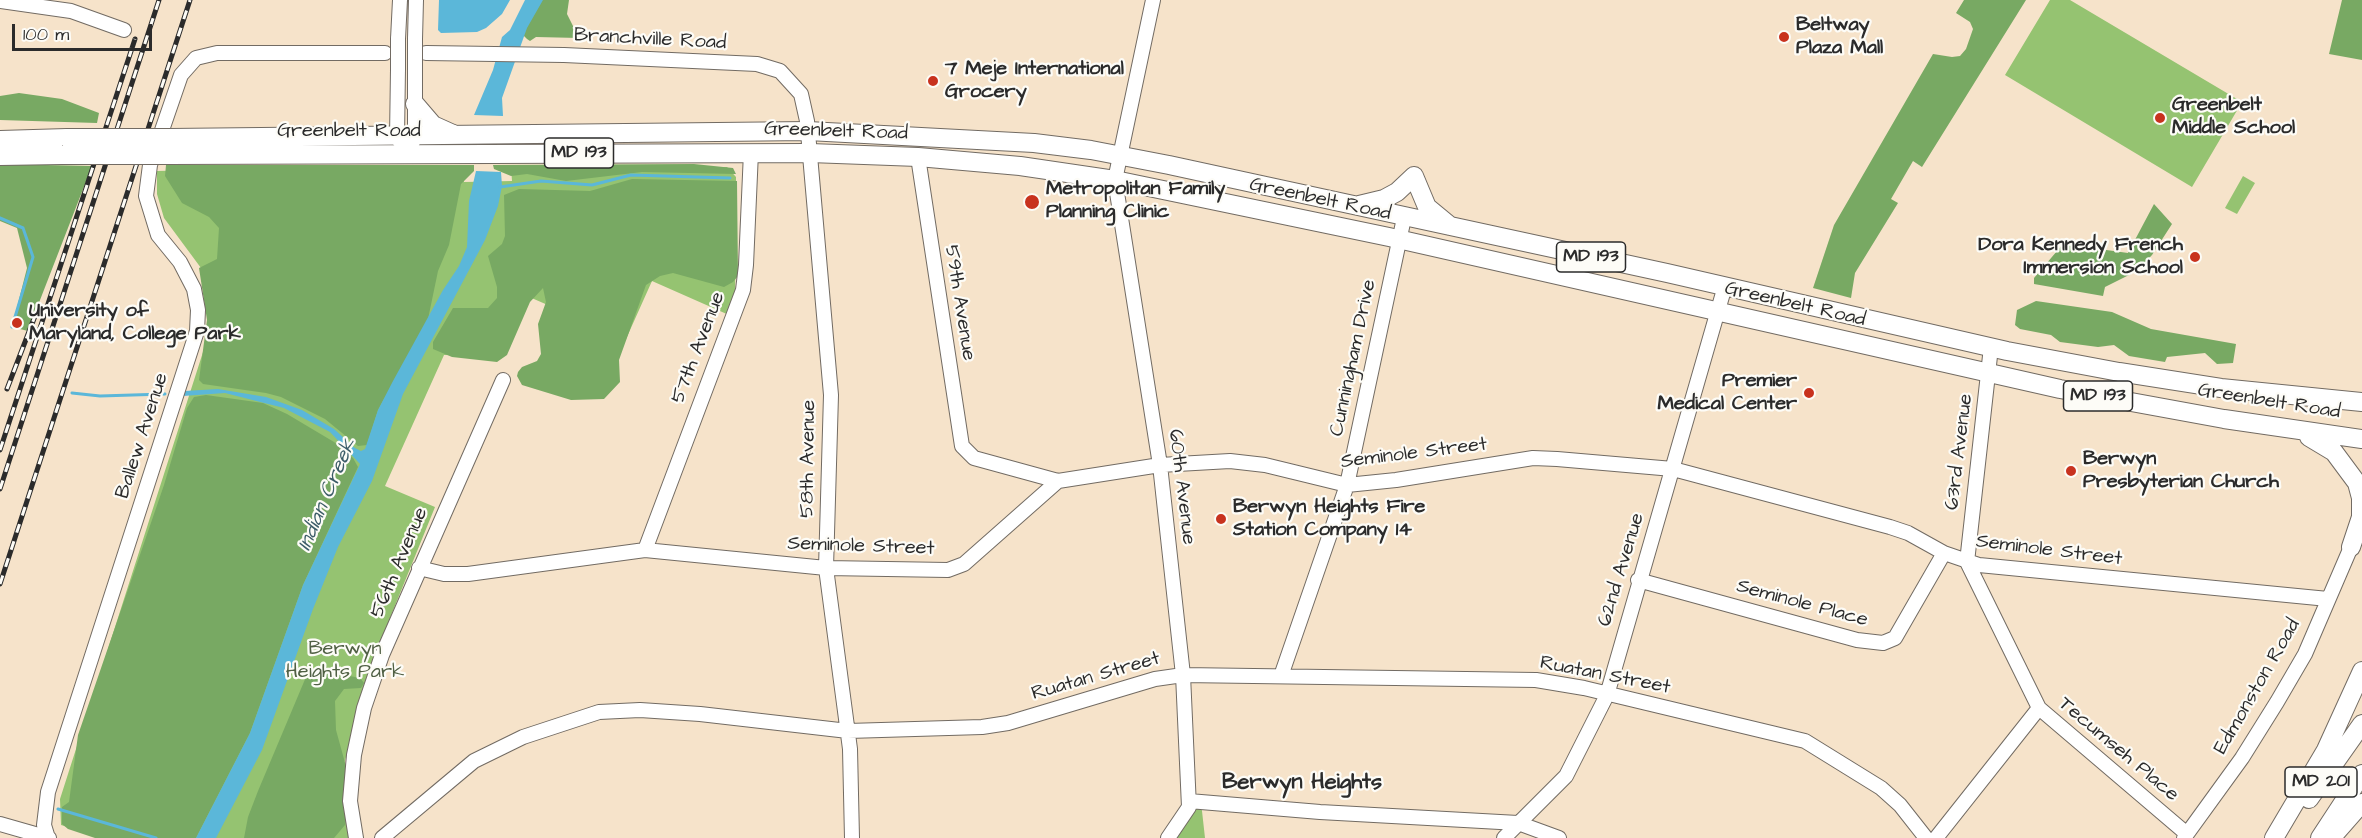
<!DOCTYPE html>
<style>
body{margin:0}
#map{position:relative;width:2362px;height:838px;overflow:hidden;background:#f6e3ca;font-family:"Architects Daughter",sans-serif}
canvas{display:block}
.scale{position:absolute;left:12px;top:24px;width:140px;height:27px;box-sizing:border-box;border:3px solid #2b2b2b;border-top:0;padding-left:8px;font-size:18px;line-height:21px;white-space:nowrap;color:#2b2b2b;-webkit-text-stroke:4px #fdfcf7;paint-order:stroke}
</style>
<div id="map">
<canvas width="2362" height="838"></canvas>
<div class="scale">100 m</div>
</div>
<script>
const ctx = document.querySelector('canvas').getContext('2d');
ctx.lineJoin = 'round';
function fillPath(path, color) {
  ctx.fillStyle = color;
  ctx.fill(path, 'evenodd');
}
function toPath(rows) {
  const path = new Path2D();
  for (const r of rows) {
    path.moveTo(r[0], r[1]);
    for (let i = 2; i < r.length; i += 2) path.lineTo(r[i], r[i + 1]);
  }
  return path;
}
function trace(path, color, width, dash) {
  ctx.strokeStyle = color;
  ctx.lineWidth = width;
  ctx.lineCap = dash ? 'butt' : 'round';
  ctx.setLineDash(dash || []);
  ctx.stroke(path);
}
function label(font, color, halo, rows, align = 'center') {
  ctx.font = font + ' "Architects Daughter",sans-serif';
  ctx.lineWidth = 4.5;
  ctx.setLineDash([]);
  ctx.textBaseline = 'middle';
  ctx.strokeStyle = halo;
  ctx.fillStyle = color;
  for (const [text, x, y, turn = 0] of rows) {
    ctx.save();
    ctx.translate(x, y);
    ctx.rotate((+turn || 0) * Math.PI / 180);
    ctx.textAlign = isNaN(turn) ? turn : align;
    if (halo) ctx.strokeText(text, 0, 0);
    ctx.fillText(text, 0, 0);
    ctx.restore();
  }
}
fillPath(toPath([
 [2050,0,2070,0,2242,102,2192,187,2005,75],
 [376,166,463,167,464,182,512,181,511,167,727,167,736,177,735,300,729,315,652,281,626,339,527,296,501,356,444,355,385,486,435,507,377,650,344,764,357,795,348,838,104,838,61,825,60,799,211,327,201,268,164,218,157,194,157,171],
 [2243,176,2255,183,2237,214,2225,208],
 [1201,802,1205,838,1168,838]
]), '#95c371');
fillPath(toPath([
 [536,0,569,0,567,14,579,38,536,37,530,41,527,39,519,31],
 [1964,0,2026,0,1922,167,1913,161,1891,199,1898,203,1855,273,1851,298,1813,288,1834,225,1933,54,1952,57,1960,56,1966,49,1973,29,1970,22,1956,13],
 [2342,0,2362,0,2362,60,2329,54],
 [19,93,62,99,99,113,97,123,0,120,0,96],
 [0,164,92,166,28,331,12,327,27,268,17,228,0,221],
 [694,164,733,168,736,174,642,172,566,181,527,174,511,176,494,169,493,165],
 [166,165,474,165,474,171,461,184,449,245,438,271,428,319,378,410,367,445,358,446,325,419,281,397,266,393,203,384,199,380,207,320,199,268,217,259,219,228,209,217,182,203,165,176],
 [632,179,737,181,738,276,733,282,724,287,673,273,660,276,646,285,619,360,620,382,604,399,571,400,522,385,517,376,518,372,522,367,537,361,541,354,538,324,546,302,543,288,530,302,507,355,497,362,452,357,433,349,433,342,453,308,488,308,497,298,497,287,488,256,502,244,505,236,504,195,519,189,590,191],
 [2154,204,2172,224,2152,255,2137,271,2105,287,2103,296,2034,284,2034,278,2063,244,2128,253],
 [2036,301,2112,312,2151,329,2236,344,2233,363,2217,364,2205,353,2167,357,2165,362,2129,356,2114,345,2098,347,2060,342,2051,335,2020,329,2015,325,2017,310],
 [206,395,263,403,287,414,334,442,353,458,358,467,303,585,250,733,196,838,95,838,68,829,62,824,62,807,69,802,78,735,164,485,187,408,194,397],
 [313,669,360,678,364,683,361,688,344,689,335,701,336,730,347,770,345,825,334,838,244,838,248,817,258,791,306,677]
]), '#78a963');
fillPath(toPath([
 [439,0,510,0,502,14,486,28,477,32,441,33,438,30],
 [525,0,543,0,527,28,502,98,503,116,474,115,493,70,502,37,510,30],
 [476,171,501,172,502,186,498,206,485,240,403,394,372,481,338,547,313,609,262,750,216,838,196,838,250,733,303,585,360,464,330,432,284,408,225,393,183,396,185,391,218,389,266,397,302,410,334,429,355,448,361,451,365,449,378,410,393,381,443,290,459,266,467,247,469,201]
]), '#5bb7d9');
trace(toPath([
 [500,187,541,181,592,185,631,175,730,178],
 [0,218,23,228,33,257,12,327],
 [72,393,100,396,165,394],
 [58,809,156,838]
]), '#5bb7d9', 3);
const minor = toPath([
 [1153,0,1115,180,1160,465,1183,675,1189,807,1168,838],
 [0,1,71,11,124,30],
 [398,39,400,0],
 [415,39,416,0],
 [426,53,564,55,757,64,780,71,801,94,807,121,831,395,826,568,850,749,852,838],
 [398,69,397,137,400,142],
 [412,144,415,137,415,69],
 [918,157,962,446,974,458,1058,481],
 [1991,347,1967,562,2039,708,2187,834],
 [645,550,743,290,746,265,751,152],
 [419,568,444,574,468,574,645,550,826,568,948,570,964,564,1058,481,1160,465,1230,461,1265,465,1347,485,1396,480,1533,458,1557,459,1673,469,1890,527,1908,533,1944,553,1979,565,2328,599],
 [1638,580,1857,640,1883,643,1895,638,1944,553],
 [1281,676,1347,485,1404,218],
 [1189,801,1320,812,1518,823,1559,838],
 [0,824,49,838],
 [48,838,44,825,48,792,197,331,198,310,194,289,180,262,158,235,146,196,150,165,181,75,196,58,217,53,385,53],
 [356,838,350,801,354,755,364,708,382,655,503,380],
 [382,838,474,761,523,737,599,712,640,710,700,714,848,731,982,727,1008,723,1155,679,1183,675,1536,680,1584,688,1805,741,1881,788,1900,805,1926,838],
 [1504,838,1566,776,1607,695,1725,286],
 [1936,838,2039,708],
 [2184,838,2242,758,2277,702,2305,654,2351,547]
]);
const major = toPath([
 [415,104,433,125,453,134],
 [170,138,808,131,1034,143,1091,150,1169,165,1667,273,2007,351,2119,372,2221,388,2362,402],
 [0,140,67,138],
 [167,155,810,153,918,157,1020,166,1115,180,1389,237,2060,389,2224,419,2362,439],
 [0,156,62,155],
 [1414,176,1427,207,1450,226],
 [1359,205,1384,199,1397,192,1414,176],
 [2309,437,2334,452,2357,483,2361,498,2361,517,2351,547],
 [2309,799,2362,724],
 [2332,837,2362,803],
 [2274,838,2326,750,2362,671],
 [2320,838,2362,774]
]);
trace(minor, '#726b63', 16);
trace(major, '#726b63', 20);
trace(minor, '#fff', 14);
trace(major, '#fff', 18);
const rail = toPath([
 [7,389,35,316],
 [0,450,135,39],
 [0,489,159,0],
 [0,584,190,0]
]);
trace(rail, '#2b2b2b', 5);
trace(rail, '#fdfcf7', 3, [9]);
const minorBridge = toPath([
 [398,39,398,69],
 [415,39,415,69]
]);
const majorBridge = toPath([
 [67,138,170,138],
 [62,155,167,155]
]);
trace(minorBridge, '#726b63', 16, []);
trace(majorBridge, '#726b63', 20, []);
trace(minorBridge, '#fff', 14);
trace(majorBridge, '#fff', 18);
for (const [x, y, r, color] of [
 [1784,37,6,"#c8321e"],
 [933,81,6,"#c8321e"],
 [2160,118,6,"#c8321e"],
 [1032,202,8,"#c8321e"],
 [2195,257,6,"#c8321e"],
 [17,323,6,"#c8321e"],
 [1809,393,6,"#c8321e"],
 [2071,471,6,"#c8321e"],
 [1221,519,6,"#c8321e"]
]) {
  const dot = new Path2D();
  dot.arc(x, y, r, 0, 2 * Math.PI);
  ctx.fillStyle = color;
  ctx.fill(dot);
  trace(dot, '#fdfcf7', 2);
}
for (const [x, y, w] of [
 [579,153,69],
 [1591,257,69],
 [2098,396,69],
 [2321,782,72]
]) {
  const box = new Path2D();
  box.roundRect(x - w / 2, y - 15, w, 30, 4.5);
  ctx.fillStyle = '#fdfcf7';
  ctx.fill(box);
  trace(box, '#2b2b2b', 1.5);
}
label('bold 18px', '#2b2b2b', null, [
 ["MD 193",579,153],
 ["MD 193",1591,257],
 ["MD 193",2098,396],
 ["MD 201",2321,782]
]);
label('bold 20px', '#2b2b2b', '#fdfcf7', [
 ["Beltway",1796,26],
 ["Plaza Mall",1796,49],
 ["7 Meje International",945,70],
 ["Grocery",945,93],
 ["Greenbelt",2172,106],
 ["Middle School",2172,129],
 ["Metropolitan Family",1046,190],
 ["Planning Clinic",1046,213],
 ["Dora Kennedy French",2183,246,"right"],
 ["Immersion School",2183,269,"right"],
 ["University of",29,312],
 ["Maryland, College Park",29,335],
 ["Premier",1797,382,"right"],
 ["Medical Center",1797,405,"right"],
 ["Berwyn",2083,460],
 ["Presbyterian Church",2083,483],
 ["Berwyn Heights Fire",1233,508],
 ["Station Company 14",1233,531]
], 'left');
label('20px', '#2b2b2b', '#fdfcf7', [
 ["Branchville Road",650,40,3],
 ["Greenbelt Road",349,132],
 ["Greenbelt Road",836,132,2],
 ["Greenbelt Road",1320,200,12],
 ["59th Avenue",959,303,81],
 ["Greenbelt Road",1795,305,13],
 ["57th Avenue",699,348,-69],
 ["Cunningham Drive",1354,358,-78],
 ["Greenbelt Road",2269,402,9],
 ["Ballew Avenue",143,436,-72],
 ["63rd Avenue",1960,452,-83],
 ["Seminole Street",1414,454,-7],
 ["58th Avenue",809,459,-89],
 ["60th Avenue",1181,487,83],
 ["Seminole Street",861,547,2],
 ["Seminole Street",2049,551,7],
 ["56th Avenue",400,563,-67],
 ["62nd Avenue",1622,570,-73],
 ["Seminole Place",1802,604,15],
 ["Ruatan Street",1605,676,11],
 ["Ruatan Street",1096,677,-16],
 ["Edmonston Road",2258,687,-60],
 ["Tecumseh Place",2118,750,40]
]);
label('20px', '#506044', '#fdfcf7', [
 ["Berwyn",345,650],
 ["Heights Park",345,673]
]);
label('italic 21px', '#3c5c68', '#fdfcf7', [
 ["Indian Creek",328,495,-67]
]);
label('bold 22px', '#2b2b2b', '#fdfcf7', [
 ["Berwyn Heights",1302,783]
]);
</script>
